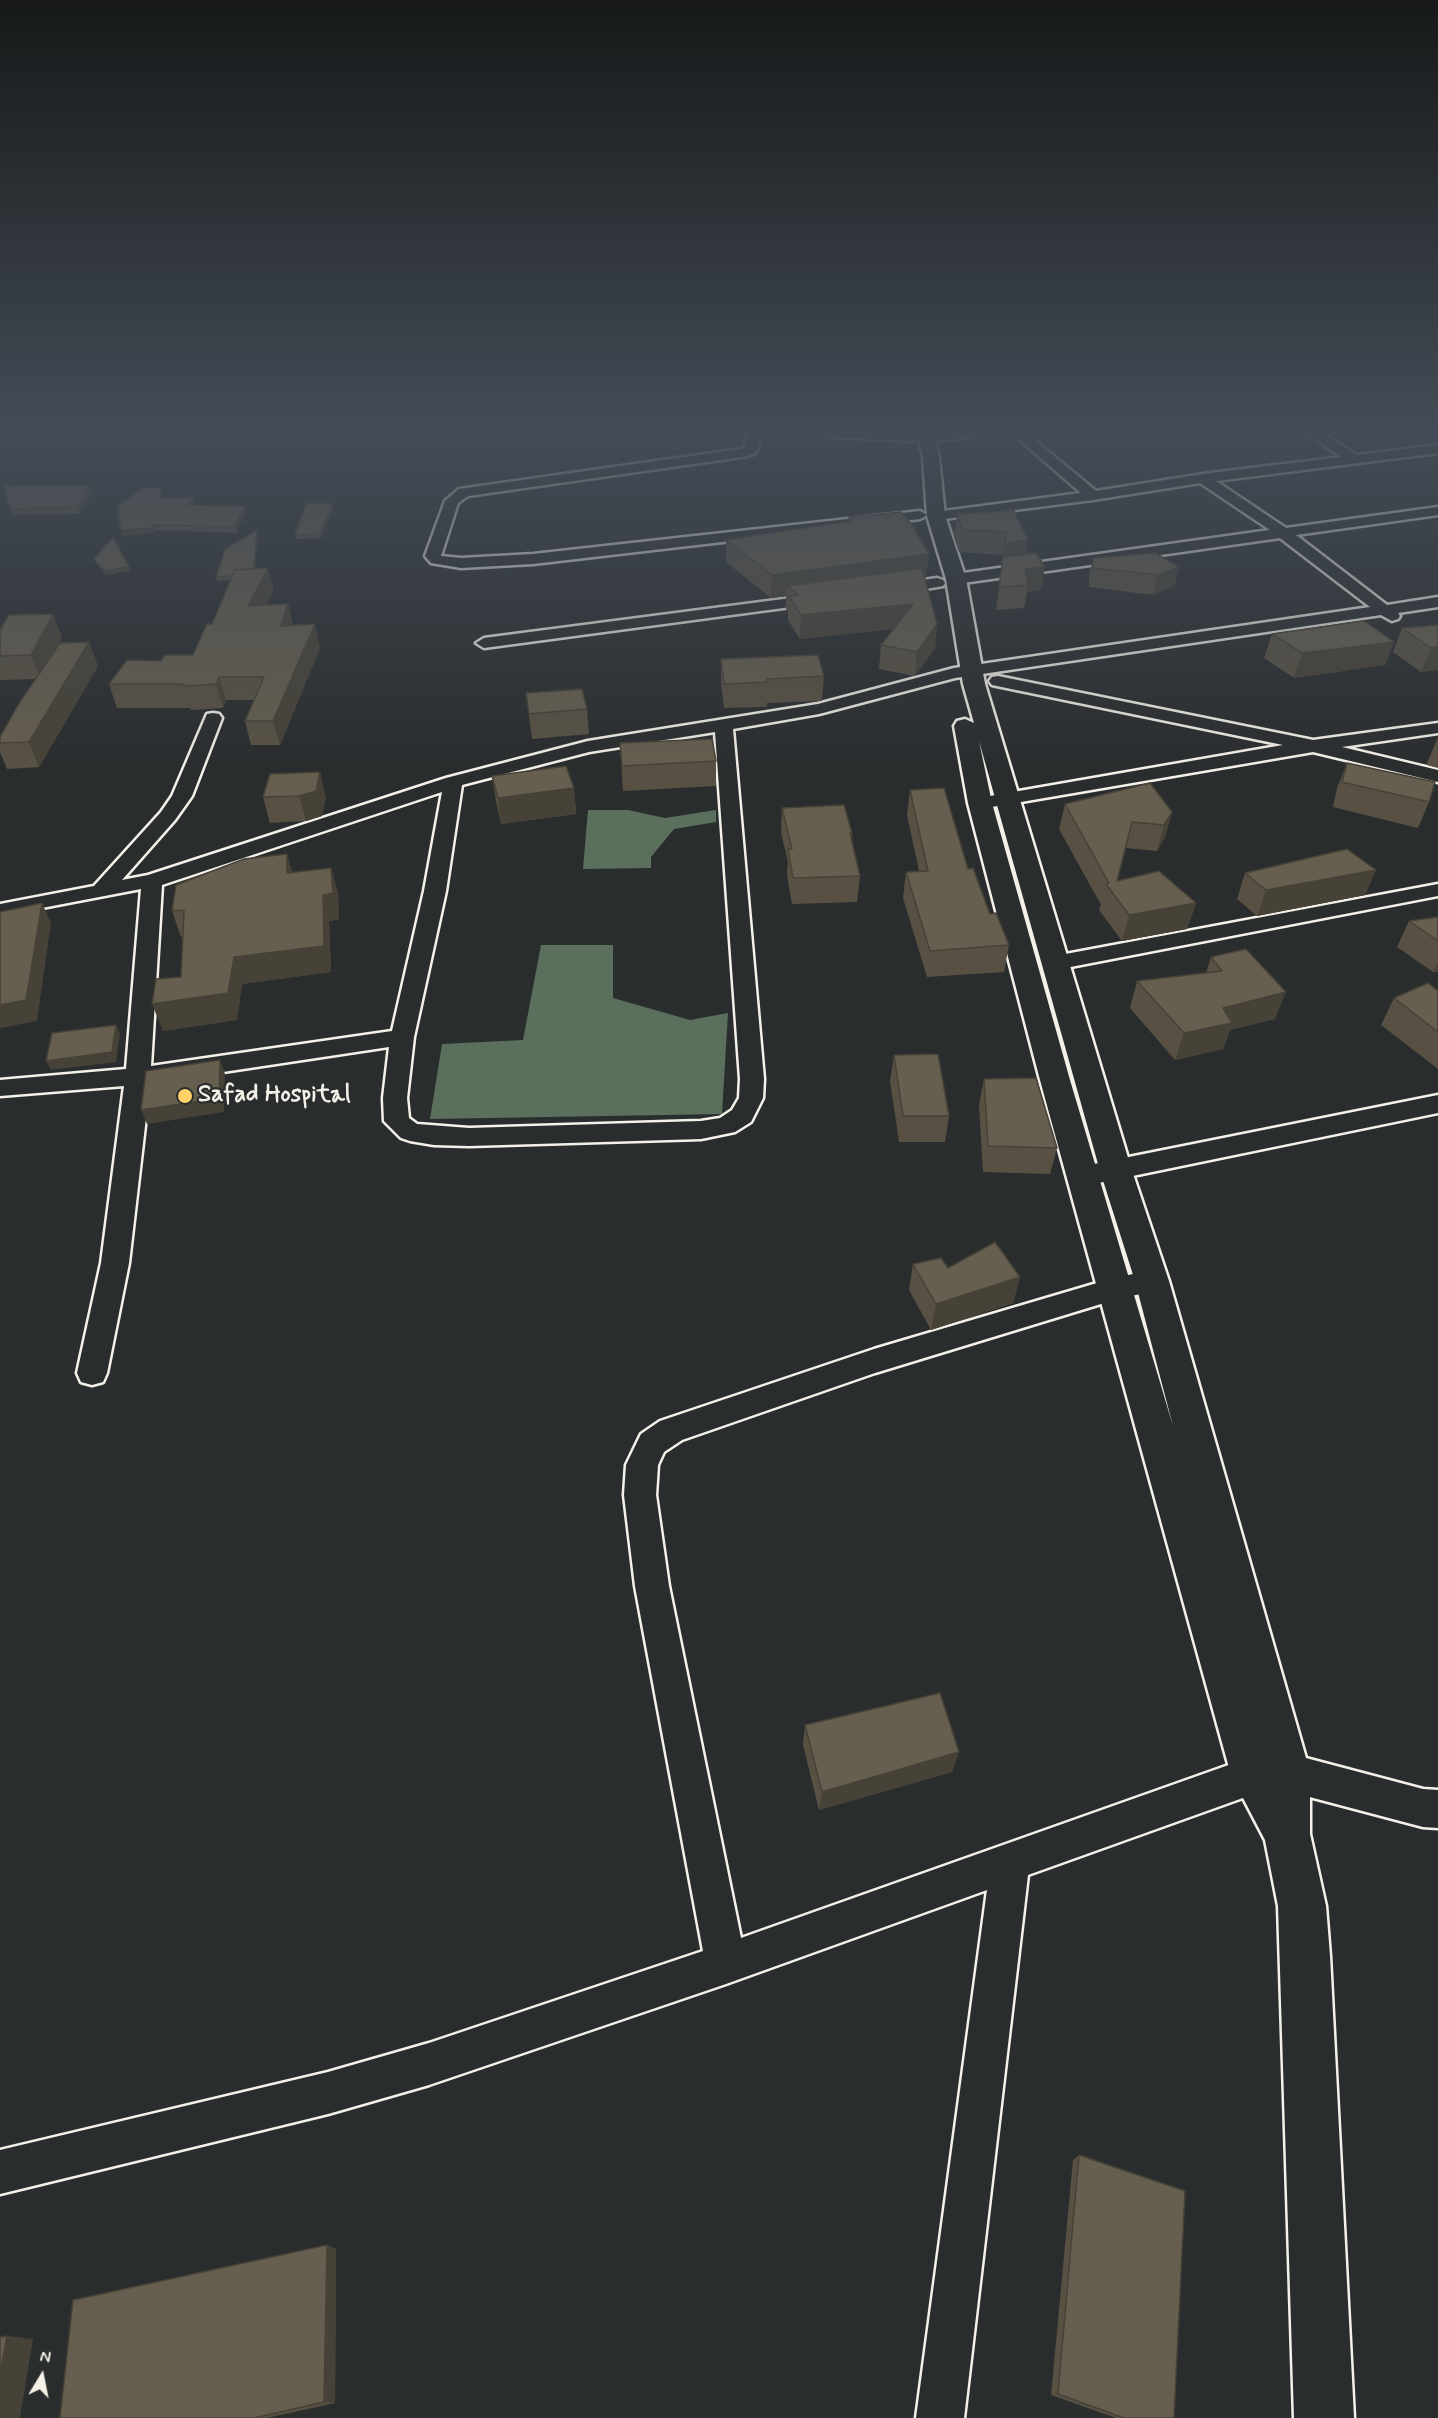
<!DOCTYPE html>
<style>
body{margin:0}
#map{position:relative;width:1438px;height:2418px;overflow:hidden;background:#2a2d2e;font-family:Mynerve,sans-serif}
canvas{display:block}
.north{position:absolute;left:12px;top:2346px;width:60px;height:60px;-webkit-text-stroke:4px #2a2d2e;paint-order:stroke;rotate:10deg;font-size:16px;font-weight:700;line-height:24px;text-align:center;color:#f4f1e8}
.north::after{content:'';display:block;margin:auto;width:21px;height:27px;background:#f4f1e8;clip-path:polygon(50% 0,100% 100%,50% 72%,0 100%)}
</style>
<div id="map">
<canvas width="1438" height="2418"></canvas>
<div class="north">N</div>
</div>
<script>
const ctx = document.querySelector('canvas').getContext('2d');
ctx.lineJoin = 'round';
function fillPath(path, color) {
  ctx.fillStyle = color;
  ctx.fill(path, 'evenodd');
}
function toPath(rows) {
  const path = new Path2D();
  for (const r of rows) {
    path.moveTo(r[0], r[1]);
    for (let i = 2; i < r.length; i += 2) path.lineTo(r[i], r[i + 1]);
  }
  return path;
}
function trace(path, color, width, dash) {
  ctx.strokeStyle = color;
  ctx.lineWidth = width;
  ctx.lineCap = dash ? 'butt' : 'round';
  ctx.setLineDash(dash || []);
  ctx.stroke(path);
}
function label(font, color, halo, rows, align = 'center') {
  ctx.font = font + ' Mynerve,sans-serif';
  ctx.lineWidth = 4.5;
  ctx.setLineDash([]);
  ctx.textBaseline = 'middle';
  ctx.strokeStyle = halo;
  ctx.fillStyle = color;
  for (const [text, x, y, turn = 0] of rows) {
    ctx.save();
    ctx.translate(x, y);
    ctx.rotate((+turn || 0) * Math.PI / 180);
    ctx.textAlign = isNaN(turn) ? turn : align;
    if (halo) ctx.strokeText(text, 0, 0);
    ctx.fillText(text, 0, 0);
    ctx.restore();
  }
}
fillPath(toPath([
 [588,810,628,810,665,818,716,810,716,822,674,829,651,857,651,868,583,869],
 [541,945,613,945,613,998,690,1020,728,1013,722,1114,430,1119,442,1044,523,1040]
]), '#5a705c');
const minor = toPath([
 [747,433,759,433,759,447,754,454,742,457,468,496,458,503,441,556,461,558,533,554,920,511,927,515,920,519,533,564,461,568,431,563,425,556,445,501,459,489,741,449,745,447,747,433],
 [825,433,909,433,919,434,921,437,914,441,831,437,825,433],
 [938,433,975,433,969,437,928,442,921,438,923,435,938,433],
 [1012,433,1026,433,1096,491,1203,474,1341,457,1307,433,1322,433,1357,455,1438,445,1438,453,1216,481,1286,528,1438,507,1438,515,1296,535,1387,605,1438,597,1438,607,1398,613,1400,616,1398,619,1392,621,1381,615,955,678,819,714,733,729,764,1079,763,1098,751,1122,735,1132,701,1139,469,1146,434,1145,410,1141,401,1138,384,1121,383,1098,389,1047,150,1083,129,1263,107,1373,103,1382,92,1385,81,1382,77,1373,101,1263,124,1086,0,1096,0,1080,126,1069,141,889,0,916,0,904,94,886,161,812,172,796,207,714,213,713,219,714,222,718,192,796,175,820,122,880,148,875,446,778,588,741,818,704,954,668,1370,607,1280,538,956,584,950,582,948,579,950,576,956,574,1270,530,1200,483,1093,500,936,520,931,519,929,516,931,513,936,512,1081,493,1012,433],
 [715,732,740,1079,739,1098,732,1110,720,1118,701,1121,469,1128,417,1124,409,1118,407,1098,414,1037,446,891,462,785,589,752,715,732],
 [442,792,424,891,392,1031,151,1066,162,885,442,792],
 [937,578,943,580,945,583,943,586,890,595,882,590,890,585,937,578],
 [822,594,830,599,828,602,484,648,476,643,484,638,822,594],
 [998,676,1313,740,1438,723,1438,733,1342,747,1438,770,1438,782,1313,752,980,809,973,807,970,803,973,799,1283,745,992,685,989,681,992,677,998,676],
 [1438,884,1438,896,1055,970,1047,968,1044,963,1047,958,1055,956,1438,884],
 [1438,1095,1438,1113,1084,1186,1075,1183,1071,1176,1075,1169,1084,1166,1438,1095],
 [1152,1270,1162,1273,1166,1281,1162,1289,1114,1300,875,1373,682,1440,664,1452,658,1465,656,1495,669,1586,741,1938,1254,1756,1287,1753,1423,1789,1438,1790,1438,1828,1423,1827,1287,1791,1254,1794,1028,1875,964,2418,916,2418,987,1890,726,1984,429,2085,328,2114,0,2194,0,2150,328,2072,429,2043,703,1951,635,1586,624,1495,626,1465,641,1434,660,1421,874,1349,1114,1278,1152,1270]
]);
const major = toPath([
 [918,433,934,433,939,457,945,516,966,579,985,684,1132,1171,1169,1281,1310,1772,1310,1834,1326,1906,1330,1956,1354,2418,1294,2418,1278,1906,1265,1840,1231,1775,1040,1080,968,803,954,726,957,721,965,719,974,723,963,684,946,579,927,516,923,457,918,433],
 [979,741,1100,1171,1135,1281,1173,1426,1070,1080,992,803,979,741]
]);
trace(minor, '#f4f1e8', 5);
trace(major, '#f4f1e8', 5);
fillPath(minor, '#2a2d2e');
fillPath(major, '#2a2d2e');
fillPath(toPath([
 [92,492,80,514,12,515,10,509],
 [163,493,163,498,195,502,193,506,244,506,245,512,237,533,156,530,153,533,122,536],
 [334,508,321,538,296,539,295,535],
 [1008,511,1041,590,1027,592,1024,608,996,610,1003,555,959,552,954,537,957,514],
 [849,517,926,577,924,577,937,624,935,648,915,676,879,669,881,645,893,629,800,639,788,620,788,611,786,609,786,596,771,598,726,562,726,540,848,522],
 [257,530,258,534,255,569,274,590,266,605,288,604,293,625,320,648,280,745,251,745,245,721,254,700,226,700,223,708,191,710,190,708,117,708,109,684,161,661,193,655,212,624,230,580,217,581,216,577],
 [1093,558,1179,567,1174,586,1153,595,1089,587,1089,577],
 [94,559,130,571,106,575,96,563],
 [1438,625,1438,670,1421,672,1393,652,1402,628],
 [0,630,62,637,56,649,89,642,98,666,39,767,7,769,0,752,0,737,36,679,0,680],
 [1272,634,1394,642,1385,665,1294,678,1264,658],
 [721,659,824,676,822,701,767,703,767,707,724,708,721,683],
 [526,693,587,709,589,734,532,739],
 [1438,737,1438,768,1427,765,1427,763],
 [620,743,716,761,716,786,623,791],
 [1347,763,1429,802,1418,828,1333,807,1337,788],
 [270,774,326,797,322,816,306,821,270,823,263,797],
 [492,776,574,788,576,814,501,824,496,801],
 [910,790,968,869,990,914,1009,945,1004,972,927,977,903,898,906,872,919,871,907,815],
 [1065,804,1172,812,1165,837,1157,851,1126,848,1117,881,1196,903,1187,929,1122,941,1099,910,1101,905,1059,829],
 [782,808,852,833,852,839,860,876,857,902,792,904,787,875,788,862,781,833],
 [287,854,292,873,331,868,338,894,339,919,329,921,331,972,242,984,237,1020,163,1031,181,977,183,937,181,937,172,911],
 [1376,870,1365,895,1257,916,1237,899,1245,873],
 [1438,917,1438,972,1433,972,1397,947,1409,921],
 [1211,957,1275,1019,1230,1030,1223,1049,1175,1060,1130,1008,1137,981,1206,973],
 [1438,991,1438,1069,1381,1025,1394,998],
 [894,1055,949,1116,945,1142,899,1142,890,1081],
 [984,1079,1057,1148,1050,1174,983,1172,979,1105],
 [913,1264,948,1268,1020,1277,1013,1303,931,1330,909,1290],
 [805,1725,959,1752,952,1772,819,1810,803,1745],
 [1079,2155,1174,2418,1116,2418,1051,2395,1073,2160],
 [336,2249,335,2403,267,2418,60,2418]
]), '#585143');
fillPath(toPath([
 [90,485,92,492,80,514,77,507],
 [193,497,195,502,190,511,188,505],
 [333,504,334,508,321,538,320,534],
 [244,506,245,512,237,533,235,527],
 [154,525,156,530,153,533,122,536,121,530],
 [257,530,258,534,254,579,253,575],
 [1028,540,1025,562,1001,565,1005,543],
 [929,554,926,577,797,594,787,586,786,596,771,598,772,575],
 [129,567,130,571,106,575,104,571],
 [1045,567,1041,590,1026,592,1028,585,1025,569],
 [1179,567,1174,586,1153,595,1158,575],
 [268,568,274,590,254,629,248,606],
 [288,604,293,627,281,626],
 [913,604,910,627,800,639,801,615],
 [53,614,62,637,40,679,31,655],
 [315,624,320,648,280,745,273,721],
 [937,624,935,648,915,676,917,652],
 [89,642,98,666,39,767,29,742],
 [1394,642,1385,665,1294,678,1302,653],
 [1438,647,1438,670,1421,672,1431,648],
 [219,677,226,700,223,708,216,684],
 [320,772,326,797,322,816,306,821,299,796],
 [574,788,576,814,501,824,498,798],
 [1172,812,1165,837,1157,851,1164,825],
 [287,854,294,880,287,873],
 [331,868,338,894,339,919,329,921,331,972,242,984,237,1020,163,1031,152,1004,234,957,323,895],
 [1376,870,1365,895,1257,916,1266,890],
 [42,903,51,923,37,1021,0,1028,0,1005],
 [1196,903,1187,929,1122,941,1129,915],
 [1438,962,1438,972,1433,972],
 [1286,992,1275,1019,1230,1030,1223,1049,1175,1060,1184,1033,1223,1008],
 [116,1025,120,1034,116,1062,51,1070,46,1061],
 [220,1060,225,1074,224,1112,147,1124,141,1110],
 [1020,1277,1013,1303,931,1330,936,1304],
 [959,1752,952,1772,819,1810,822,1792],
 [327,2245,336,2249,335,2403,324,2402],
 [7,2336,33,2339,20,2418,0,2418,0,2375]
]), '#474237');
const building = toPath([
 [90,485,77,507,10,509,4,486,90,485],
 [143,488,161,488,162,498,193,497,188,505,244,506,235,527,154,525,151,528,121,530,117,506,143,488],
 [306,503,333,504,320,534,295,535,306,503],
 [1009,507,1014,511,1028,540,1005,543,1006,532,962,530,957,514,1009,511,1009,507],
 [901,512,912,525,929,554,772,575,726,540,851,521,849,517,901,512],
 [257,530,254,569,235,570,232,576,216,577,225,549,257,530],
 [113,537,129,567,104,571,94,559,113,537],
 [1036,553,1045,567,1025,569,1028,585,999,587,1003,557,1036,553],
 [1155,553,1179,567,1158,575,1093,568,1093,558,1155,553],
 [268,568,248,606,288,604,281,626,315,624,273,721,245,721,264,677,219,677,216,684,184,686,184,684,109,684,127,660,161,661,165,655,193,655,207,624,212,624,235,570,268,568],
 [922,568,937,624,917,652,881,645,913,604,801,615,789,596,799,595,787,586,922,568],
 [53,614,31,655,0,656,0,630,9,615,53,614],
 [1364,621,1394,642,1302,653,1272,634,1364,621],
 [1438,625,1438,647,1431,648,1402,628,1438,625],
 [89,642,29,742,0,743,0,737,18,705,60,643,89,642],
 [818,655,824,676,767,679,767,682,724,684,721,659,818,655],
 [582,689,587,709,529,714,526,693,582,689],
 [712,739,716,761,622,766,620,743,712,739],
 [1347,763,1435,782,1429,802,1342,782,1347,763],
 [566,766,574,788,498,798,492,776,566,766],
 [320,772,316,791,299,796,263,797,270,774,320,772],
 [1150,783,1172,812,1164,825,1132,822,1117,881,1159,871,1196,903,1129,915,1106,884,1109,883,1065,804,1150,783],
 [944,788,968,869,973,868,990,914,996,913,1009,945,930,951,906,872,928,871,910,790,944,788],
 [844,805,852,833,850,833,860,876,793,878,788,849,792,849,782,808,844,805],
 [1347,849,1376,870,1266,890,1245,873,1347,849],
 [287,854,287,873,331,868,333,893,323,895,324,946,234,957,228,993,152,1004,156,979,181,977,184,910,172,911,176,885,244,859,287,854],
 [42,903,26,1000,0,1005,0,912,42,903],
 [1438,917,1438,941,1409,921,1438,917],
 [1246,949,1286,992,1223,1008,1232,1023,1184,1033,1137,981,1222,971,1211,957,1246,949],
 [1428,983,1438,991,1438,1032,1394,998,1428,983],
 [116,1025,112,1052,46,1061,52,1033,116,1025],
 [938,1054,949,1116,903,1116,894,1055,938,1054],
 [220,1060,219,1098,141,1110,146,1071,220,1060],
 [1036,1078,1057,1148,988,1146,984,1079,1036,1078],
 [995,1242,1020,1277,936,1304,913,1264,941,1258,948,1268,995,1242],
 [940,1693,959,1752,822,1792,805,1725,940,1693],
 [1079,2155,1185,2191,1174,2418,1124,2418,1058,2394,1079,2155],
 [327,2245,324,2402,254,2418,60,2418,73,2300,327,2245],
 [7,2336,0,2375,0,2337,7,2336]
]);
fillPath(building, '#665e4e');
trace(building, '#474237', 1.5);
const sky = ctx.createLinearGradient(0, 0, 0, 771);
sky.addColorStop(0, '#171919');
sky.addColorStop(0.56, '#444c57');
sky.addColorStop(1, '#444c5700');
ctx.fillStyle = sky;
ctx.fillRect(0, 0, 1438, 771);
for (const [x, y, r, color] of [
 [185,1096,8,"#ffd166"]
]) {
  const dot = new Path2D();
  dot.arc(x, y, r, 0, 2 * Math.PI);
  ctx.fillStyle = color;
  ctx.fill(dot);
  trace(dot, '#2a2d2e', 2);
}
label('bold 24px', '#f4f1e8', '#2a2d2e', [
 ["Safad Hospital",198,1096]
], 'left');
</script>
